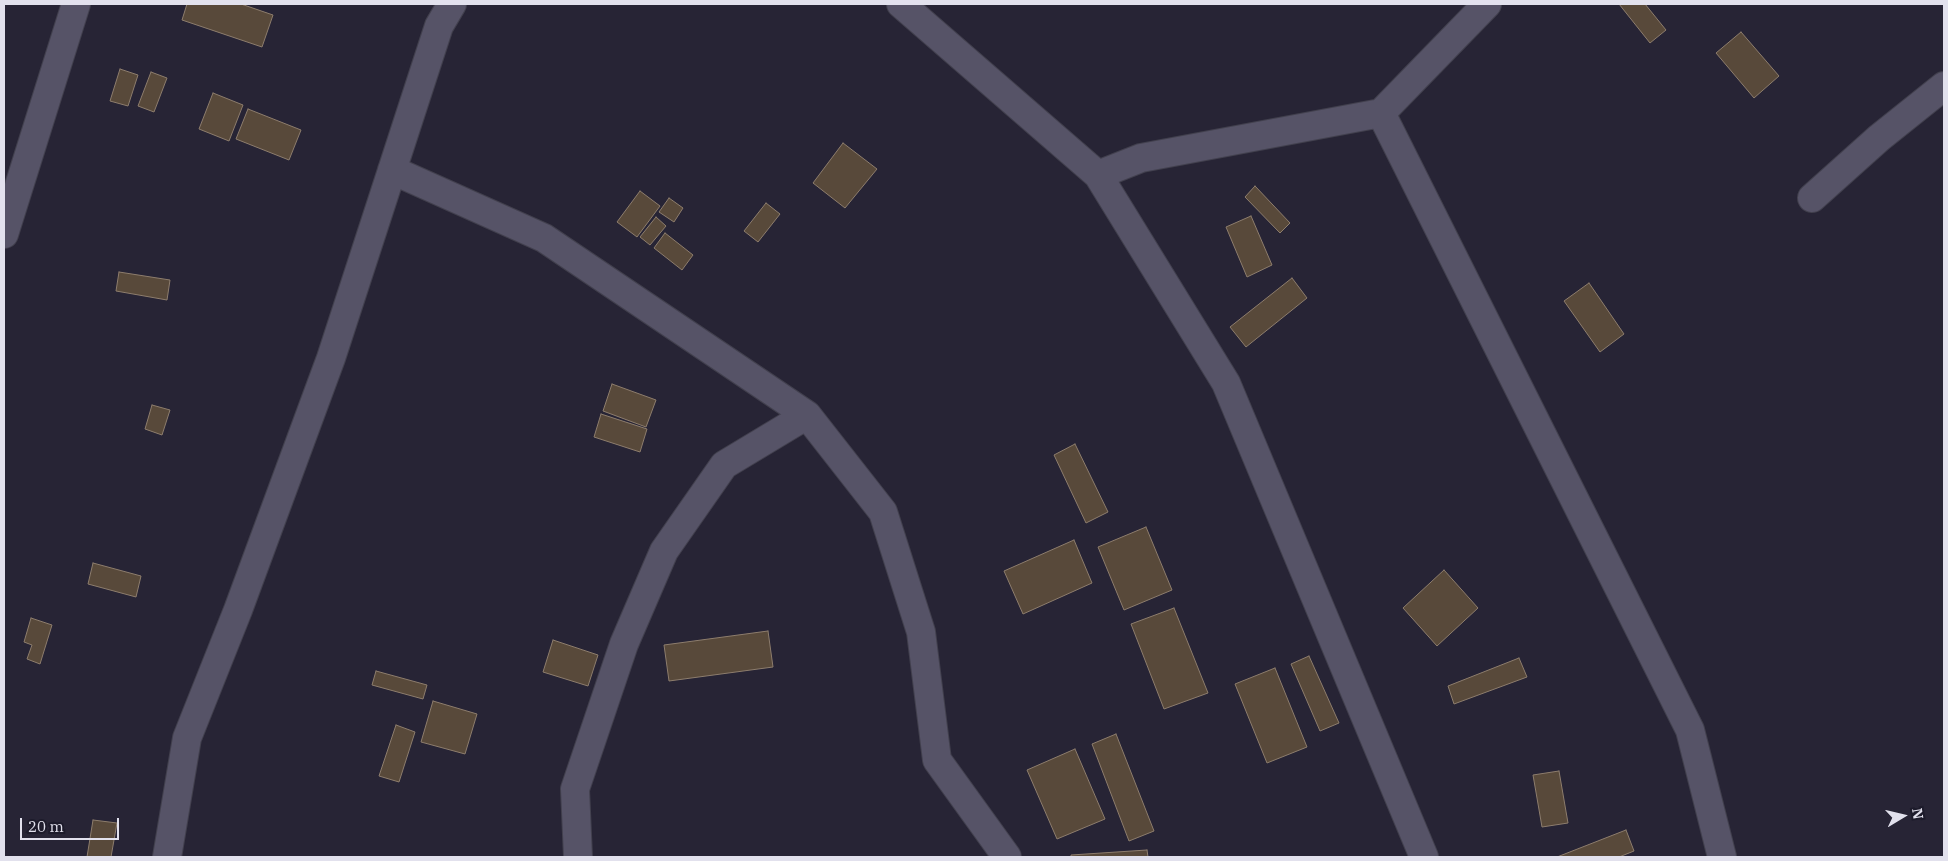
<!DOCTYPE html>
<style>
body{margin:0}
#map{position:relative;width:1948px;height:861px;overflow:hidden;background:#272435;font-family:"IBM Plex Serif",serif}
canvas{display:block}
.frame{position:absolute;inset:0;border:5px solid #e2e1ed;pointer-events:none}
.north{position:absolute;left:1878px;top:791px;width:50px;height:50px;-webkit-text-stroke:4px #1d1b2b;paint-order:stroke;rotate:81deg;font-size:14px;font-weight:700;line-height:20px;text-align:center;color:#e2e1ed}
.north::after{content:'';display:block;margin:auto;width:18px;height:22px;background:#e2e1ed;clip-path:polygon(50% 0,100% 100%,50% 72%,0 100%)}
.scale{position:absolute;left:20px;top:818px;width:99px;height:22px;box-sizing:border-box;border:2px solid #e2e1ed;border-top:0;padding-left:6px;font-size:15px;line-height:18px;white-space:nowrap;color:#e2e1ed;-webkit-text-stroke:4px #1d1b2b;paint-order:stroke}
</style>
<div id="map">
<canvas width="1948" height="861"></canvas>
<div class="frame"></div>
<div class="north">N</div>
<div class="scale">20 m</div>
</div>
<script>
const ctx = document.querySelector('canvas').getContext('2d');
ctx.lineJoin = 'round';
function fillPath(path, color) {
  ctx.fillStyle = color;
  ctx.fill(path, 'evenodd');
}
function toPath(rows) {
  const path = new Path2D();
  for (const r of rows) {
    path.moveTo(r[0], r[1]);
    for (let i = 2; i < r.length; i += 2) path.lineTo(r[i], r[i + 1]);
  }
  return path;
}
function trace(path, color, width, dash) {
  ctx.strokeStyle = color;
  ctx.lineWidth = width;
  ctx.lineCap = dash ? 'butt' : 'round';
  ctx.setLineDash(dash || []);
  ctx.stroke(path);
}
const building = toPath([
 [187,4,241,4,273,15,262,47,182,20,187,4],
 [1619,4,1645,4,1666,30,1650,43,1619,4],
 [1741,32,1779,76,1754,98,1716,53,1741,32],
 [120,69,138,75,128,106,110,101,120,69],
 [151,72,167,78,154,112,138,106,151,72],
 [213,93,243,105,229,141,199,129,213,93],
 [248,109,301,130,289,160,236,139,248,109],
 [843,143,877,169,845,208,813,183,843,143],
 [1255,186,1290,223,1280,233,1245,197,1255,186],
 [640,191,660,206,637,237,617,222,640,191],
 [669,198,683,208,674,222,659,212,669,198],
 [766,203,780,214,758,242,744,231,766,203],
 [1251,216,1272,265,1247,277,1226,227,1251,216],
 [656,217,666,226,650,245,640,237,656,217],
 [665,233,693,255,682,270,654,248,665,233],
 [119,272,170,280,167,300,116,291,119,272],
 [1292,278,1307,298,1246,347,1230,327,1292,278],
 [1589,283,1624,334,1600,352,1564,301,1589,283],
 [612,384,656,400,646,427,603,411,612,384],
 [152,405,170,410,162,435,145,429,152,405],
 [601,414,647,429,640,452,594,437,601,414],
 [1075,444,1108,512,1086,523,1054,455,1075,444],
 [1146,527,1172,590,1124,610,1098,547,1146,527],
 [1074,540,1092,583,1023,614,1004,571,1074,540],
 [93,563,141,576,136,597,88,584,93,563],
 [1444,570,1478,608,1437,646,1403,608,1444,570],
 [1174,608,1208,693,1164,709,1131,624,1174,608],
 [31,618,52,625,40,664,27,659,32,645,24,642,31,618],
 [768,631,773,667,669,681,664,645,768,631],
 [553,640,598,655,588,686,543,672,553,640],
 [1309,656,1339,723,1320,731,1291,664,1309,656],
 [1519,658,1527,677,1454,704,1448,686,1519,658],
 [1275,668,1307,747,1267,763,1235,684,1275,668],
 [376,671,427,685,423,699,372,685,376,671],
 [433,701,477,714,465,754,421,742,433,701],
 [396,725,415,732,399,782,379,776,396,725],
 [1116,734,1154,831,1129,841,1092,744,1116,734],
 [1075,749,1105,819,1057,839,1027,770,1075,749],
 [1559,771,1568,823,1542,827,1533,775,1559,771],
 [93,820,117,823,111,857,87,857,93,820],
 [1626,830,1634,851,1619,857,1557,857,1626,830],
 [1147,850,1148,857,1071,857,1071,855,1147,850]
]);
fillPath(building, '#58493a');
trace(building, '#8d7d6d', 1);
const minor = toPath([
 [901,4,1098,175,1226,383,1424,857],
 [1381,113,1690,730,1722,857],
 [392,170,544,238,807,415,883,512,921,632,937,760,1007,857],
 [1098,175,1141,158,1381,113,1487,4],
 [1812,198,1879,138,1944,86],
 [4,234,76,4],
 [167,857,187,738,238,610,331,358,439,26,452,4],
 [578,857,575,789,624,644,664,551,724,465,807,415]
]);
trace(minor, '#42404e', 30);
trace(minor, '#565367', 28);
</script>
